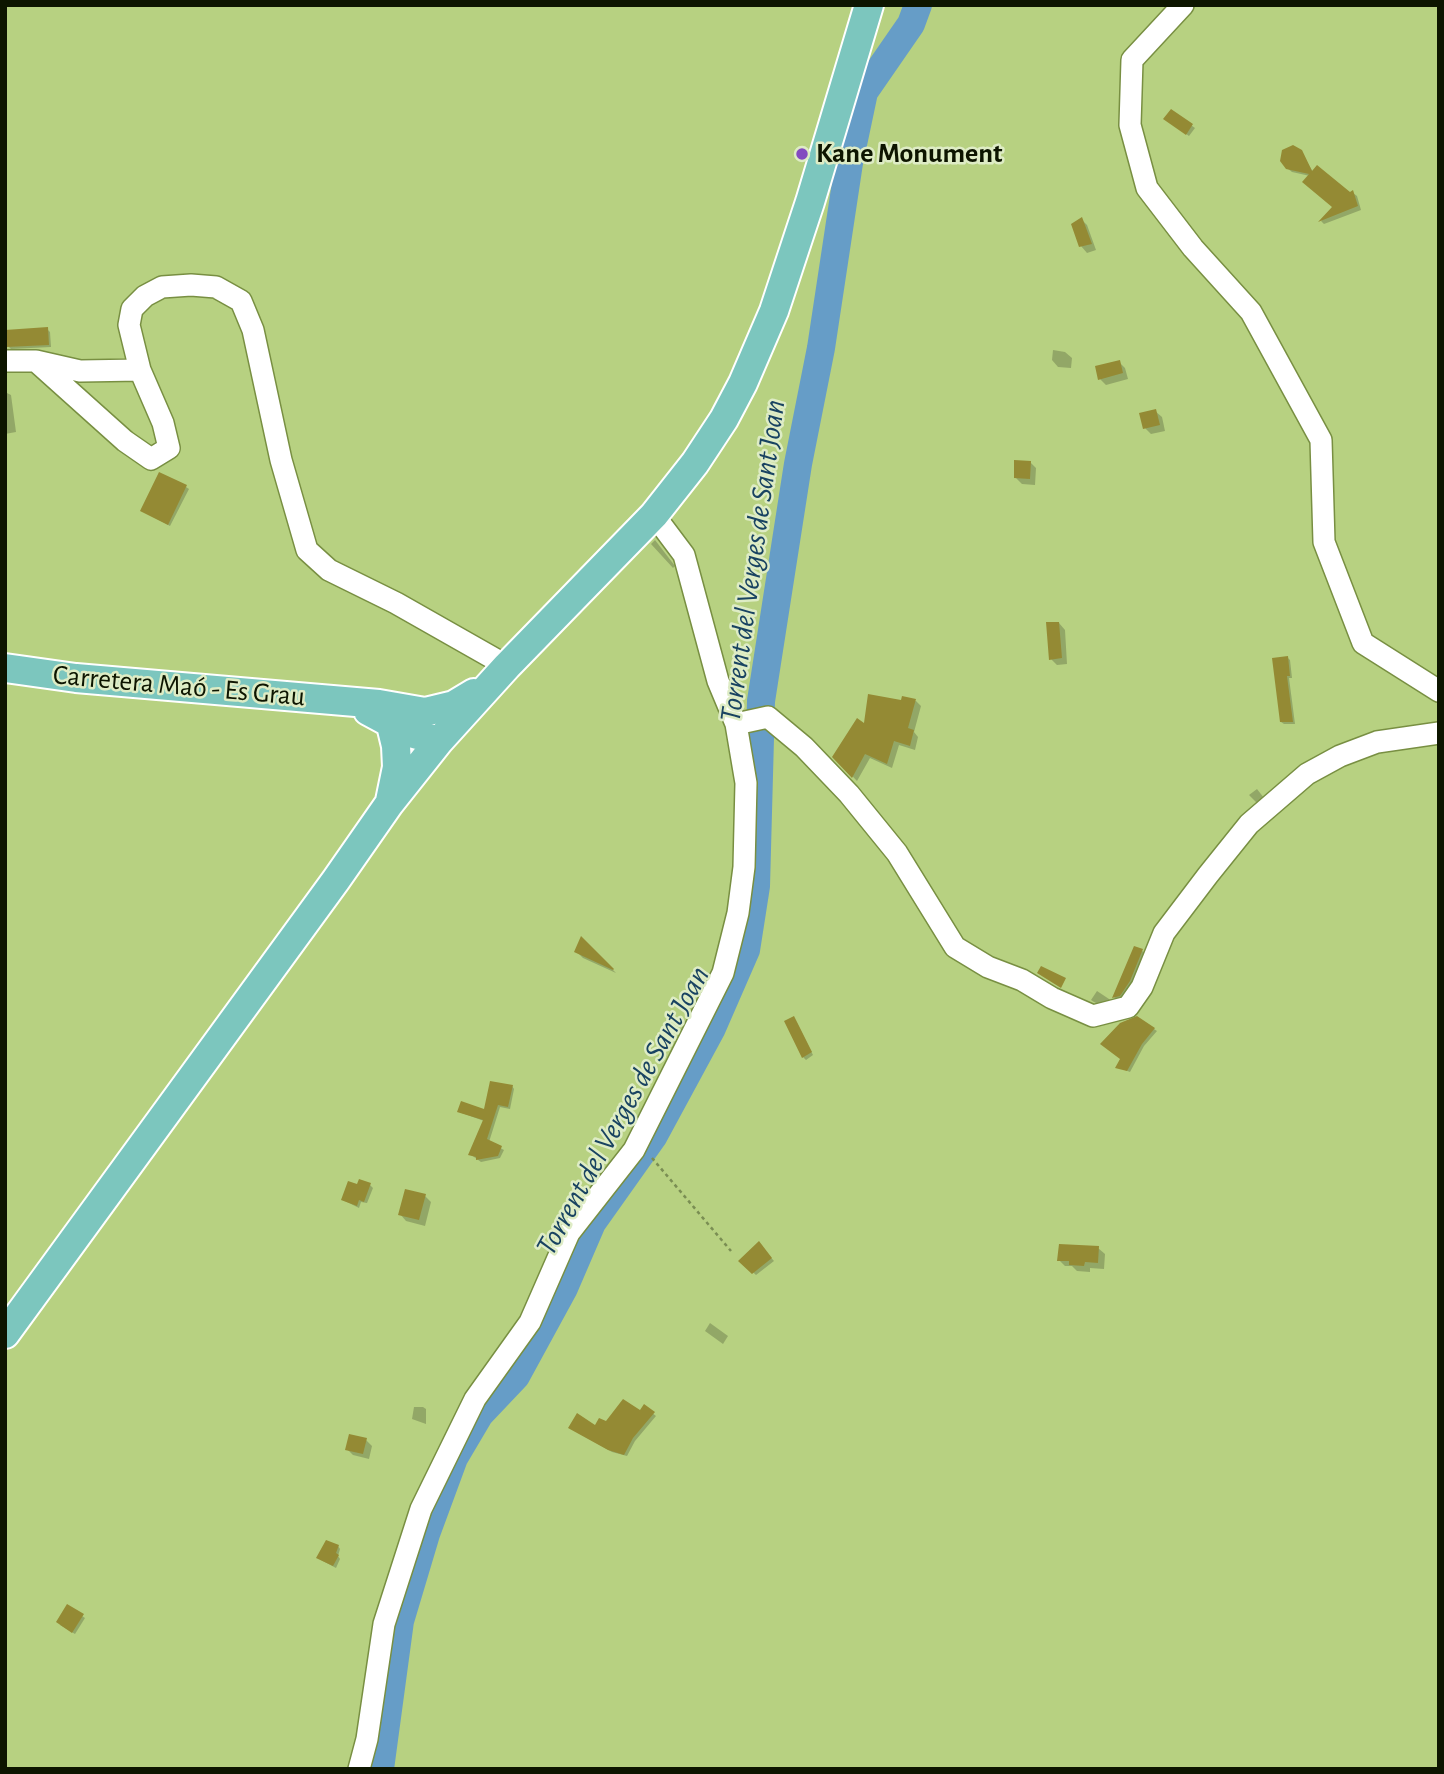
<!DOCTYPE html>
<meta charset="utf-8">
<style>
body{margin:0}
#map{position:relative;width:1444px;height:1774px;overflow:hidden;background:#b7d181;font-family:"Alegreya Sans",sans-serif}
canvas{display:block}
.frame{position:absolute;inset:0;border:7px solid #0d1500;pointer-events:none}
</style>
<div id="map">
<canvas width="1444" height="1774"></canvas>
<div class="frame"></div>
</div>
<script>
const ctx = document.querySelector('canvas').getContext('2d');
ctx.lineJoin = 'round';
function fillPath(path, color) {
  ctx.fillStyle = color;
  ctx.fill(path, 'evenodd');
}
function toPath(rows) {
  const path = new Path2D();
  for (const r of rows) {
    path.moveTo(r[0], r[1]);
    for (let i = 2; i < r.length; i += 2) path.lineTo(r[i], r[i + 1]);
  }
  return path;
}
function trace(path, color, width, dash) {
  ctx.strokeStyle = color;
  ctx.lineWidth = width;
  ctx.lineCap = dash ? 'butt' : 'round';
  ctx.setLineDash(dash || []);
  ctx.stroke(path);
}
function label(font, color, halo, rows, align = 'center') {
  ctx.font = font + ' "Alegreya Sans",sans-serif';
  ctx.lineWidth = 5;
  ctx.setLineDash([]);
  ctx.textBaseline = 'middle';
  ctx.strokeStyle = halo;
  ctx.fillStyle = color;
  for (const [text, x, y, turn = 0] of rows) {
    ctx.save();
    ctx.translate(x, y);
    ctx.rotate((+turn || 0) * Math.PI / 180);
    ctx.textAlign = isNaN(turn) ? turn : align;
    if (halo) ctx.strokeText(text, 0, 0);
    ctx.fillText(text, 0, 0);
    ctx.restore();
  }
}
fillPath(toPath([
 [1171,111,1195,128,1189,136,1168,121],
 [1302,153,1313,172,1350,194,1353,193,1357,196,1361,210,1324,224,1321,221,1334,208,1310,176,1292,172,1287,168],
 [1081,219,1087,225,1096,250,1087,253,1081,246],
 [47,329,50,332,51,347,11,349,8,346],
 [1053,350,1065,352,1072,358,1071,368,1058,367,1052,360],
 [1119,362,1125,368,1128,379,1106,385,1100,379],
 [5,392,11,395,16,432,5,434],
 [1155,411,1162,417,1165,431,1151,434,1145,428],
 [1030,462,1036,468,1035,485,1022,484,1015,477],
 [186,487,189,489,170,526,142,511],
 [655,540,675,566,673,568,651,544],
 [1059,623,1065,630,1067,664,1057,665,1051,659],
 [1287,657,1290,660,1292,678,1289,678,1295,724,1284,724,1281,722],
 [916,701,921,706,914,732,918,737,915,750,899,745,892,768,870,758,857,781,834,757,866,727,902,702],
 [1257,789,1264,798,1258,804,1249,795],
 [582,939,616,973,583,958,576,951],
 [1142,951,1145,953,1132,983,1123,998,1116,999,1114,997],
 [1097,991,1109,999,1111,1001,1098,1004,1094,1002,1091,1000],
 [1137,1018,1157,1031,1144,1046,1130,1072,1117,1067],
 [796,1021,813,1055,806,1060,803,1057],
 [512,1086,514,1089,510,1109,500,1107,489,1142,504,1150,500,1158,481,1162,470,1154,484,1121,459,1112,485,1111],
 [370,1185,373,1188,367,1203,361,1202,359,1208,343,1200,358,1187],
 [425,1196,431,1202,425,1226,406,1221,400,1214],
 [759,1244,774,1261,756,1275,741,1261],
 [1098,1248,1105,1254,1104,1269,1090,1268,1090,1272,1077,1271,1072,1266,1065,1266,1059,1260],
 [710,1323,728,1336,723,1344,705,1331],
 [414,1407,423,1407,426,1409,426,1424,412,1419],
 [645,1407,656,1416,635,1441,627,1456,612,1452,573,1430,606,1424,641,1412],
 [366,1440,372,1446,369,1459,353,1455,347,1449],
 [338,1546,340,1549,338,1556,340,1559,336,1568,321,1560],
 [82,1616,85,1618,75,1634,60,1625]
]), '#0003');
trace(toPath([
 [380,1769,400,1621,426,1534,454,1458,480,1414,516,1376,564,1288,592,1223,653,1137,712,1028,746,950,756,886,761,701,798,464,821,348,849,163,864,92,911,24,918,5]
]), '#669dc7', 28);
fillPath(toPath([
 [1171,109,1193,124,1186,135,1163,119],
 [1293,145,1302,150,1312,171,1317,165,1350,192,1353,190,1358,206,1318,222,1332,207,1302,182,1309,174,1286,169,1280,161,1282,150],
 [1082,217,1092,244,1079,247,1071,224],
 [48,327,49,345,6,347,5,330],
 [1120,360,1123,373,1098,380,1095,366],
 [1156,409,1160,425,1143,429,1139,413],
 [1014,460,1031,461,1030,479,1014,478],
 [159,472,187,485,168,525,140,511],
 [1046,622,1059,622,1062,658,1049,660],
 [1288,656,1290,676,1287,676,1293,722,1280,722,1272,658],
 [868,694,901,700,902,696,916,699,908,728,914,730,910,746,894,741,887,764,865,754,852,778,832,757,857,718,864,723],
 [581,936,614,969,613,970,574,952],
 [1134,946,1143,949,1130,981,1120,996,1112,998],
 [1041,966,1066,978,1061,988,1037,973],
 [794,1016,812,1052,802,1058,784,1021],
 [1137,1016,1155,1028,1142,1044,1127,1071,1115,1068,1120,1059,1100,1044,1120,1023],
 [490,1081,513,1085,508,1107,498,1105,487,1139,502,1146,498,1156,476,1160,476,1157,468,1155,483,1120,457,1112,461,1101,484,1109],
 [359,1179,371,1183,364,1202,359,1200,357,1206,341,1200,348,1181,357,1184],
 [405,1189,426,1194,419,1220,398,1215],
 [759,1241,772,1258,752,1274,738,1261],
 [1059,1244,1099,1246,1098,1263,1085,1262,1084,1266,1069,1265,1069,1261,1057,1261],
 [623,1399,640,1410,644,1404,655,1412,633,1438,624,1455,608,1450,568,1428,577,1413,595,1425,599,1418,606,1421],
 [349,1434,367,1438,363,1454,345,1450],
 [326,1540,339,1545,336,1553,339,1555,333,1566,316,1558],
 [67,1604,84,1614,72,1633,56,1622]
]), '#948a34');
const minor = toPath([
 [1183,5,1132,60,1130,125,1147,188,1193,248,1251,312,1321,440,1324,542,1363,643,1439,691],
 [5,361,36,361,80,371,140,370,129,325,132,309,145,296,162,287,191,285,216,287,241,301,253,330,281,460,307,550,329,570,396,603,507,666],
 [38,363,125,441,151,459,169,448,163,423,140,370],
 [736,724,768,717,804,747,849,794,897,853,955,947,988,967,1022,980,1052,998,1093,1016,1128,1007,1142,987,1164,933,1208,875,1249,824,1307,774,1340,756,1377,742,1439,733],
 [359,1769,367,1739,384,1624,421,1509,475,1399,530,1322,569,1233,634,1150,723,973,738,913,744,867,746,783,736,724,718,681,684,555,654,515]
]);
const major = toPath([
 [5,668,76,678,379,704,425,712,454,705,474,693],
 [368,711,407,732,439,741],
 [390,801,397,767,396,746,391,725],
 [5,1334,336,880,389,804,439,741,507,666,654,515,695,463,724,419,743,383,774,311,810,202,869,5]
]);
trace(minor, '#788f42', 24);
trace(major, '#fff', 32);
trace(toPath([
 [652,1158,731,1251]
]), '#7a8e53', 2.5, [3.5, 3.5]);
trace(minor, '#fff', 21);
trace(major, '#7cc6be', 28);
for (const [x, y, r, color] of [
 [802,154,7,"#834ac0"]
]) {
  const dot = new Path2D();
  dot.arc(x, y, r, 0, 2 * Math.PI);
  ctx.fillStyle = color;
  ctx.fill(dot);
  trace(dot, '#deecc5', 2.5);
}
label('bold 28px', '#0d1500', '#deecc5', [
 ["Kane Monument",816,154]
], 'left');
label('28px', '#0d1500', '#deecc5', [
 ["Carretera Maó - Es Grau",179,686,5]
]);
label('italic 30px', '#194361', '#deecc5', [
 ["Torrent del Verges de Sant Joan",753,561,-82],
 ["Torrent del Verges de Sant Joan",623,1111,-61]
]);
</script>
